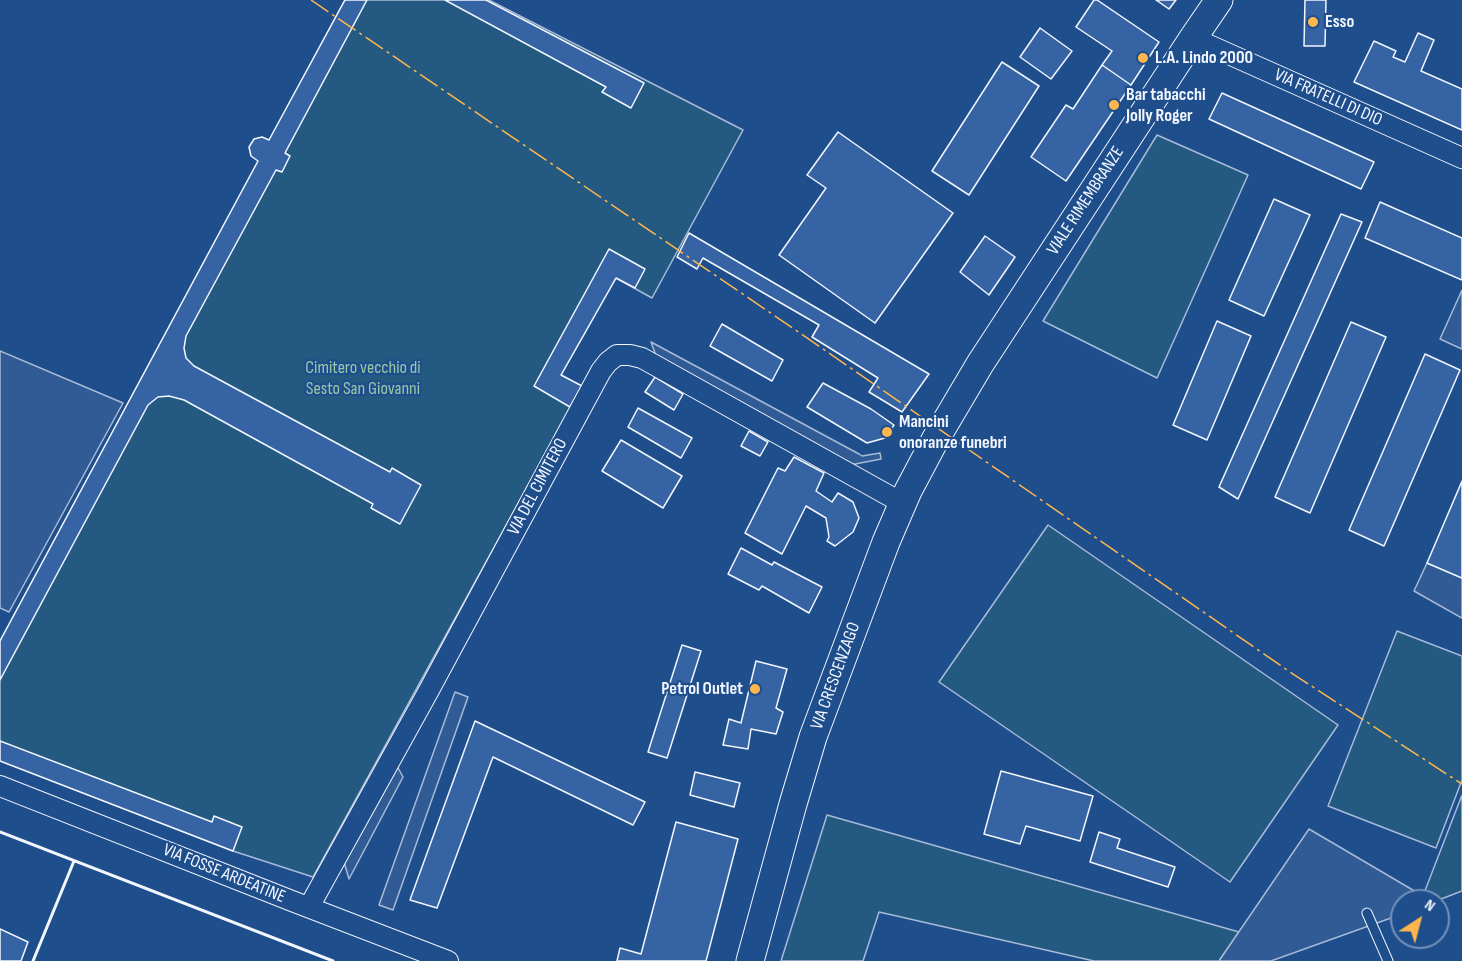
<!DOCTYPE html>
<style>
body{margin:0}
#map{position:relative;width:1462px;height:961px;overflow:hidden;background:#1f4e8c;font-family:"Sofia Sans Condensed",sans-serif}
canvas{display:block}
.north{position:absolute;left:1390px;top:889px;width:60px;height:60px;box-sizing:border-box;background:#1f4e8c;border:2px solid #7391ba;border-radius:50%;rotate:36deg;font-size:16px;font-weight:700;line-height:24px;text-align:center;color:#f2f6ff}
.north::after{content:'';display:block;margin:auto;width:21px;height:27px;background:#ffb74d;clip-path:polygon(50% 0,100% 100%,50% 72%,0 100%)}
</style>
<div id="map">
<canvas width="1462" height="961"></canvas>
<div class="north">N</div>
</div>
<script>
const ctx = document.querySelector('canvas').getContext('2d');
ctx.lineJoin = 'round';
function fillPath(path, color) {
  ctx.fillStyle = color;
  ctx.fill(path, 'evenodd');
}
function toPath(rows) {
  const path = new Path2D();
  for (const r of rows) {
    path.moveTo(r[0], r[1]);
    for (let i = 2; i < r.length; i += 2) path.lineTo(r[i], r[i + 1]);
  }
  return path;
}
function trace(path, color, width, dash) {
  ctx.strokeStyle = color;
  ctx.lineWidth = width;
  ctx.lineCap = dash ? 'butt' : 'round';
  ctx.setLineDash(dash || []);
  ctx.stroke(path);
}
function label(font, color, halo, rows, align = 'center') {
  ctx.font = font + ' "Sofia Sans Condensed",sans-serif';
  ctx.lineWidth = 4.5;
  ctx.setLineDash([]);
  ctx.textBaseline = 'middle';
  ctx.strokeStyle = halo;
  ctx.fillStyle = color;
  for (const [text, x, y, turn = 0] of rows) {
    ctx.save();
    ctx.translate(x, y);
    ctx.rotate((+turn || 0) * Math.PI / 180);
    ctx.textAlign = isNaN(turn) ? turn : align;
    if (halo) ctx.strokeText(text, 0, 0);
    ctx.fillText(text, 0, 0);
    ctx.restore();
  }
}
const green = toPath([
 [345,0,489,0,743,130,652,298,616,278,561,375,582,387,313,877,233,851,0,761,0,641,345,0],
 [1157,135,1248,175,1157,378,1043,321,1157,135],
 [1048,525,1338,725,1230,882,939,682,1048,525],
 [1397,631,1462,656,1462,780,1436,848,1328,806,1397,631],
 [1462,795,1462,891,1436,901,1421,901,1462,795],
 [827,815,1239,932,1219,961,1094,961,879,912,863,961,781,961,827,815]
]);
fillPath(green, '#245a82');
trace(green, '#a8bbd7', 1.5);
const parking = toPath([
 [1462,290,1462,349,1440,339,1462,290],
 [651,342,859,454,862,456,880,453,881,459,850,465,658,361,651,342],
 [0,351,123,403,9,612,0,608,0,351],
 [1427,563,1462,578,1462,618,1414,591,1427,563],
 [455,692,468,697,393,910,379,905,455,692],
 [397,766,403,777,349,879,344,862,397,766],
 [1309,829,1423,896,1421,901,1402,901,1402,914,1271,961,1219,961,1309,829]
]);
fillPath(parking, '#305b95');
trace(parking, '#a8bbd7', 1.5);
const building = toPath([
 [345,0,367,0,285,153,290,156,282,172,276,170,186,336,184,348,186,358,194,366,390,472,392,468,421,485,400,524,371,508,373,504,184,400,169,396,158,397,148,405,0,680,0,641,258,161,251,156,249,147,254,139,262,137,269,140,345,0],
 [445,0,486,0,644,83,631,108,602,92,606,87,445,0],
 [1094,0,1097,0,1159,42,1131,85,1102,65,1112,51,1076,27,1094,0],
 [1156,0,1176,0,1169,9,1156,0],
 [1305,0,1326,0,1325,46,1304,46,1305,0],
 [1040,28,1072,51,1051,79,1020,57,1040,28],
 [1418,33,1434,40,1421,71,1462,89,1462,130,1354,82,1374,41,1396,51,1393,57,1405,62,1418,33],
 [1002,62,1039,86,969,195,932,171,1002,62],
 [1102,65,1131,85,1066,181,1031,157,1066,105,1073,109,1102,65],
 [1222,93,1374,162,1361,189,1209,119,1222,93],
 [838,132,953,213,875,323,779,255,826,188,807,175,838,132],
 [1274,199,1310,215,1264,316,1229,300,1274,199],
 [1380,202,1462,238,1462,280,1365,238,1380,202],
 [1341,214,1362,222,1238,499,1219,487,1341,214],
 [689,233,929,374,902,412,869,392,878,378,812,337,819,325,703,258,697,269,677,257,689,233],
 [985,236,1015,257,989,295,960,272,985,236],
 [609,249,645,269,635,288,616,278,561,375,582,386,570,407,534,386,609,249],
 [1217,321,1251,336,1207,440,1173,425,1217,321],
 [1351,322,1386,337,1310,513,1275,497,1351,322],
 [722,324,783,360,772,381,710,346,722,324],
 [1425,354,1460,370,1384,546,1349,530,1425,354],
 [655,377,683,394,674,410,645,392,655,377],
 [823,383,871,409,894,425,885,438,867,443,807,407,823,383],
 [638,408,692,438,681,458,628,427,638,408],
 [749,431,768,442,760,456,741,446,749,431],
 [621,440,682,476,663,508,602,471,621,440],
 [794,457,824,473,816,491,832,502,838,493,853,502,859,518,853,532,835,546,827,541,829,537,826,518,806,506,782,554,745,533,778,468,785,471,794,457],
 [1462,481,1462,578,1427,563,1462,481],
 [741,548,772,565,774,562,822,587,809,613,762,586,759,590,728,574,741,548],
 [682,645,701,651,667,758,648,752,682,645],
 [756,661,787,669,776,708,783,712,776,734,751,729,748,749,723,745,729,719,741,723,756,661],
 [475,721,645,802,633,825,493,757,437,908,410,900,475,721],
 [0,741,212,822,214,816,242,827,233,851,0,761,0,741],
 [1001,771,1093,796,1080,841,1026,826,1020,844,984,834,1001,771],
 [695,772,740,783,734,807,690,795,695,772],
 [676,822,738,839,706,961,617,961,620,948,641,954,676,822],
 [1099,832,1120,839,1117,848,1175,867,1168,887,1090,862,1099,832],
 [0,929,28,942,21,961,0,961,0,929]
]);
fillPath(building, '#3563a3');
trace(building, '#f2f6ff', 1.5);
const lane = toPath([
 [1367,913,1388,961]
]);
const street = toPath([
 [1193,38,1462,158],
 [0,786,292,901,448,961],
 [309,907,428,692,601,371,608,362,617,355,630,355,642,358,902,503]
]);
const secondary = toPath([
 [750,961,793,804,813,737,886,542,908,491,935,440,980,364,1193,38,1219,0]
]);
trace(lane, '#f2f6ff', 11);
trace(street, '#f2f6ff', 22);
trace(secondary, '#f2f6ff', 29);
trace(lane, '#1f4e8c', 9);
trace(street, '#1f4e8c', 20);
trace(secondary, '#1f4e8c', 27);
trace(toPath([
 [0,832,333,961],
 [33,961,74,861]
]), '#f2f6ff', 3);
trace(toPath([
 [311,0,800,333,1290,672,1462,784]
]), '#ffb74d', 1.5, [21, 4.5, 3, 4.5]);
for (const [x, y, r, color] of [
 [1313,22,6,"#ffb74d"],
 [1143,58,6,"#ffb74d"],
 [1114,105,6,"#ffb74d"],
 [887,432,6,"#ffb74d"],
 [755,689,6,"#ffb74d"]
]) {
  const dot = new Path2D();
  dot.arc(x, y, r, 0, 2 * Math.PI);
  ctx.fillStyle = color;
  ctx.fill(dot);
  trace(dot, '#1f4e8c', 2);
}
label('bold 18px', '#f2f6ff', '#1f4e8c', [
 ["Esso",1325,22],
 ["L.A. Lindo 2000",1155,58],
 ["Bar tabacchi",1126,95],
 ["Jolly Roger",1126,116],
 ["Mancini",899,422],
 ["onoranze funebri",899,443],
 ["Petrol Outlet",743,689,"right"]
], 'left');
label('18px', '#f2f6ff', '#1f4e8c', [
 ["VIA FRATELLI DI DIO",1328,98,24],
 ["VIALE RIMEMBRANZE",1086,201,-57],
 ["VIA DEL CIMITERO",538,487,-62],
 ["VIA CRESCENZAGO",836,676,-70],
 ["VIA FOSSE ARDEATINE",224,874,22]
]);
label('18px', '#97c8a6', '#1f4e8c', [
 ["Cimitero vecchio di",363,368],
 ["Sesto San Giovanni",363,389]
]);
</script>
